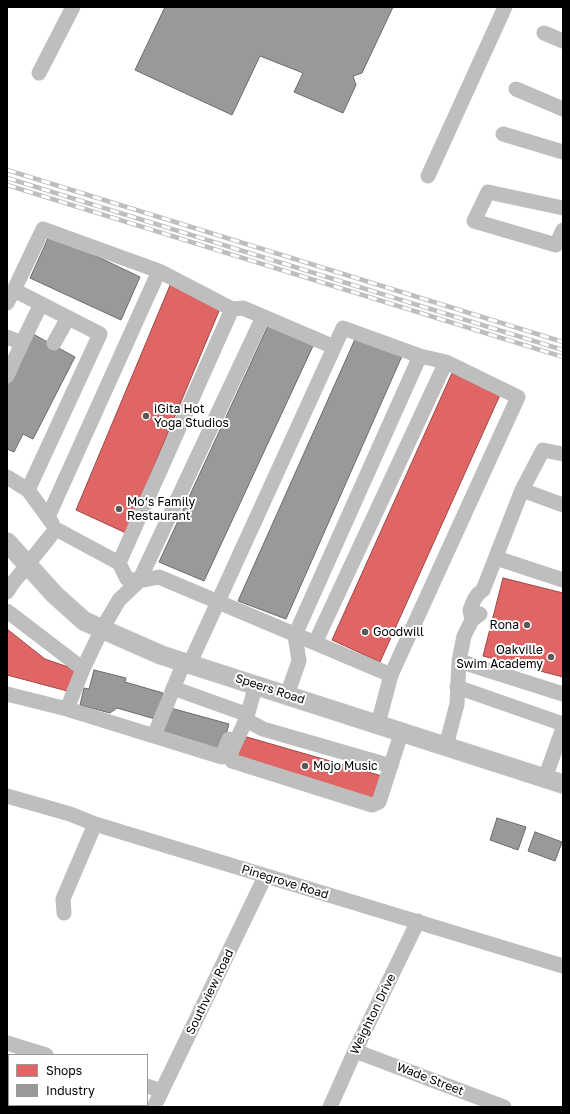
<!DOCTYPE html>
<meta charset="utf-8">
<style>
body{margin:0}
#map{position:relative;width:570px;height:1114px;overflow:hidden;background:#fff;font-family:"Golos Text",sans-serif}
canvas{display:block}
.frame{position:absolute;inset:0;border:8px solid #000;pointer-events:none}
.legend{position:absolute;left:8px;top:1054px;width:140px;height:52px;box-sizing:border-box;background:#fff;border:1px solid #999;margin:0;padding:5px 7px;list-style:none;font-size:12px;color:#000}
.legend li{display:flex;align-items:center;gap:8px;height:20px}
.legend b{width:20px;border:1px solid #999}
</style>
<div id="map">
<canvas width="570" height="1114"></canvas>
<div class="frame"></div>
<ul class="legend">
<li><b style="height:11px;background:#e06666"></b>Shops</li>
<li><b style="height:11px;background:#999"></b>Industry</li>
</ul>
</div>
<script>
const ctx = document.querySelector('canvas').getContext('2d');
ctx.lineJoin = 'round';
function fillPath(path, color) {
  ctx.fillStyle = color;
  ctx.fill(path, 'evenodd');
}
function toPath(rows) {
  const path = new Path2D();
  for (const r of rows) {
    path.moveTo(r[0], r[1]);
    for (let i = 2; i < r.length; i += 2) path.lineTo(r[i], r[i + 1]);
  }
  return path;
}
function trace(path, color, width, dash) {
  ctx.strokeStyle = color;
  ctx.lineWidth = width;
  ctx.lineCap = dash ? 'butt' : 'round';
  ctx.setLineDash(dash || []);
  ctx.stroke(path);
}
function label(font, color, halo, rows, align = 'center') {
  ctx.font = font + ' "Golos Text",sans-serif';
  ctx.lineWidth = 4;
  ctx.setLineDash([]);
  ctx.textBaseline = 'middle';
  ctx.strokeStyle = halo;
  ctx.fillStyle = color;
  for (const [text, x, y, turn = 0] of rows) {
    ctx.save();
    ctx.translate(x, y);
    ctx.rotate((+turn || 0) * Math.PI / 180);
    ctx.textAlign = isNaN(turn) ? turn : align;
    if (halo) ctx.strokeText(text, 0, 0);
    ctx.fillText(text, 0, 0);
    ctx.restore();
  }
}
const shops = toPath([
 [171,283,222,304,126,533,76,510,171,283],
 [452,373,500,395,380,662,332,640,452,373],
 [503,578,563,593,563,677,483,656,503,578],
 [7,629,45,659,77,670,71,692,7,675,7,629],
 [240,735,382,776,375,800,233,759,240,735]
]);
fillPath(shops, '#e06666');
trace(shops, '#9d4747', 1);
const industry = toPath([
 [165,7,393,7,362,73,353,76,356,85,343,113,294,92,303,73,260,56,232,115,135,70,165,7],
 [50,234,140,277,121,320,30,278,50,234],
 [273,315,319,333,204,581,159,562,273,315],
 [33,334,75,357,33,439,23,434,14,452,7,449,7,384,33,334],
 [356,337,402,356,286,619,238,601,356,337],
 [94,670,126,678,125,682,163,693,155,719,117,708,110,713,80,705,84,688,89,689,94,670],
 [167,707,229,724,221,752,159,733,167,707],
 [497,818,526,827,518,850,490,840,497,818],
 [535,832,562,842,555,861,528,851,535,832]
]);
fillPath(industry, '#999');
trace(industry, '#6b6b6b', 1);
const major = toPath([
 [7,542,55,595,84,621,102,629,161,655,563,784]
]);
trace(major, '#dbdbdb', 20);
trace(toPath([
 [544,33,563,41],
 [39,73,73,7],
 [516,89,563,109],
 [503,134,563,152],
 [428,176,505,7],
 [563,208,488,192,474,221,556,245,563,230],
 [7,303,14,290],
 [263,317,139,581,159,577,391,675],
 [7,337,22,343,41,304],
 [54,343,68,318],
 [7,376,22,343],
 [7,477,28,490,100,334,14,290,43,229,159,271,232,309,243,308,334,347],
 [28,490,52,523],
 [522,490,563,505],
 [48,517,159,271],
 [496,558,563,580],
 [139,581,127,579,119,563,232,309],
 [7,592,12,584,56,529,119,563],
 [7,611,83,669,67,709,7,694],
 [472,620,470,610,474,600,478,594,483,590,522,490,543,450,563,454],
 [315,643,446,362],
 [459,661,563,694],
 [190,663,343,328,420,356,295,635,299,661,287,695],
 [83,669,102,629,119,600,139,581],
 [457,687,563,724],
 [173,688,240,712],
 [253,695,246,720,231,752,232,761,372,805,379,802,402,731],
 [67,709,222,757,229,739],
 [246,720,263,729,391,766],
 [378,724,391,675,518,397,446,362,420,356],
 [154,736,184,662],
 [446,746,457,704,459,661,464,636,472,620,480,614],
 [545,778,563,728],
 [7,796,70,814,95,824,563,966],
 [64,913,63,899,95,824],
 [7,1043,46,1055],
 [355,1051,504,1107],
 [147,1086,162,1091],
 [154,1107,261,885,264,876],
 [330,1107,355,1051,418,921]
]), '#bebebe', 15);
trace(major, '#bebebe', 19);
const rail = toPath([
 [7,170,563,342],
 [7,178,563,350],
 [7,185,563,357]
]);
trace(rail, '#bebebe', 4.5);
trace(rail, '#fff', 3, [9]);
for (const [x, y, r, color] of [
 [146,416,4,"#595959"],
 [119,509,4,"#595959"],
 [527,625,4,"#595959"],
 [365,632,4,"#595959"],
 [551,657,4,"#595959"],
 [305,766,4,"#595959"]
]) {
  const dot = new Path2D();
  dot.arc(x, y, r, 0, 2 * Math.PI);
  ctx.fillStyle = color;
  ctx.fill(dot);
  trace(dot, '#fff', 1.5);
}
label('12px', '#000', '#fff', [
 ["iGita Hot",154,409],
 ["Yoga Studios",154,423],
 ["Mo‘s Family",127,502],
 ["Restaurant",127,516],
 ["Rona",519,625,"right"],
 ["Goodwill",373,632],
 ["Oakville",543,650,"right"],
 ["Swim Academy",543,664,"right"],
 ["Mojo Music",313,766]
], 'left');
label('12px', '#000', '#fff', [
 ["Speers Road",270,689,18],
 ["Pinegrove Road",285,882,17],
 ["Southview Road",210,992,-64],
 ["Weighton Drive",373,1014,-64],
 ["Wade Street",430,1079,21]
]);
</script>
